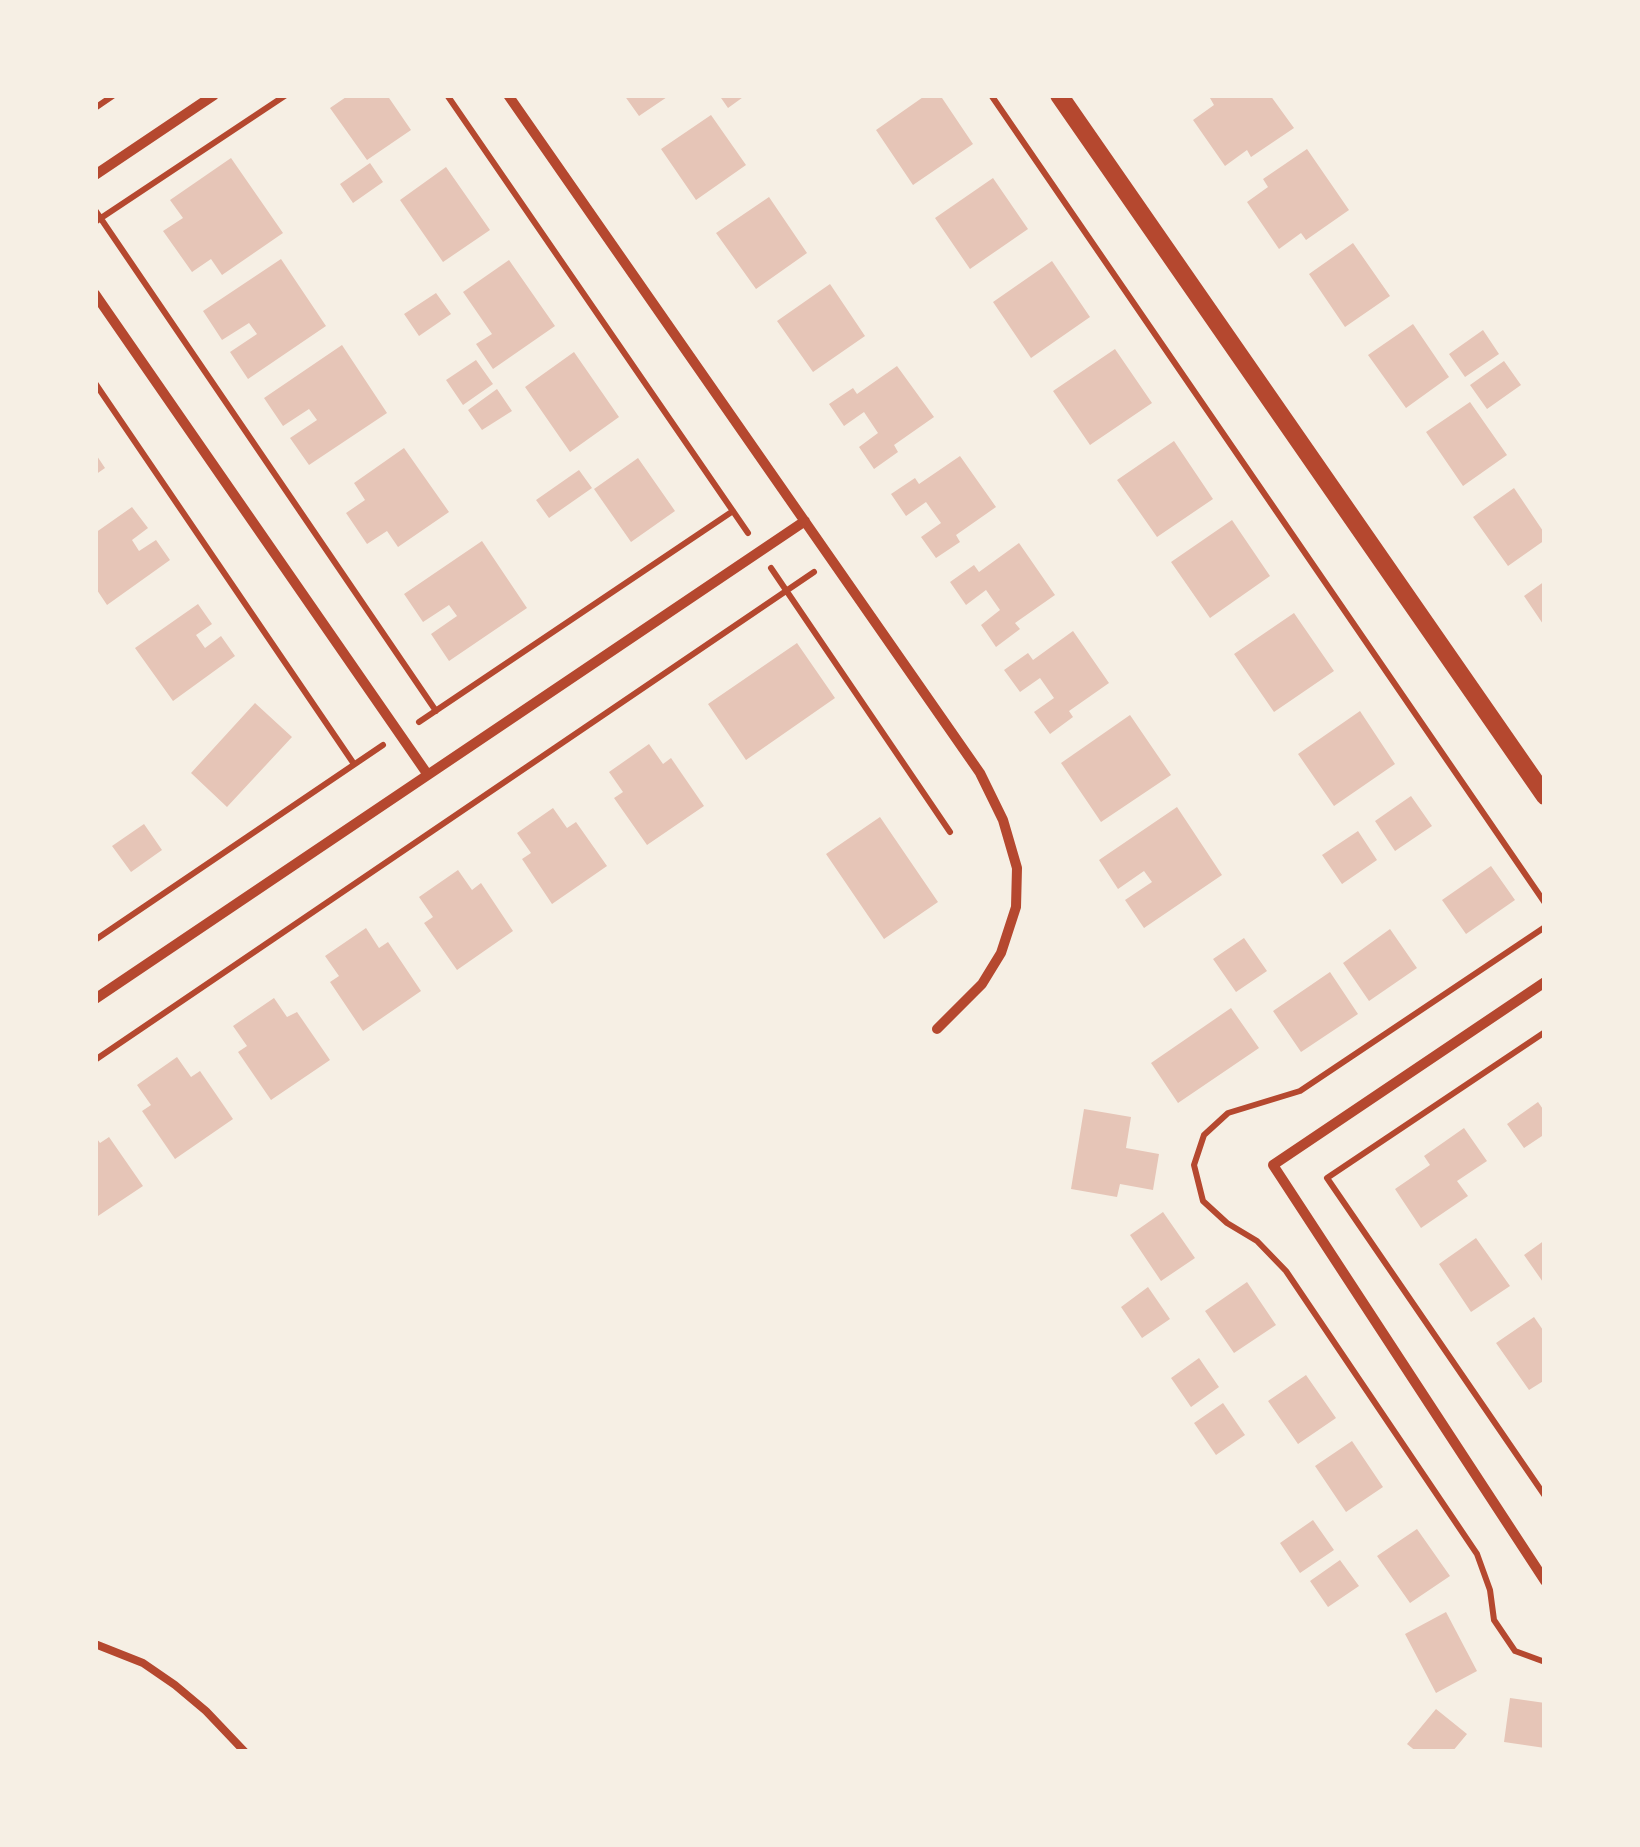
<!DOCTYPE html>
<style>
body{margin:0}
#map{position:relative;width:1640px;height:1847px;overflow:hidden;background:#f6efe4;font-family:"Open Sans",sans-serif}
canvas{display:block}
.frame{position:absolute;inset:0;border:98px solid #f6efe4;pointer-events:none}
</style>
<div id="map">
<canvas width="1640" height="1847"></canvas>
<div class="frame"></div>
</div>
<script>
const ctx = document.querySelector('canvas').getContext('2d');
ctx.lineJoin = 'round';
function fillPath(path, color) {
  ctx.fillStyle = color;
  ctx.fill(path, 'evenodd');
}
function toPath(rows) {
  const path = new Path2D();
  for (const r of rows) {
    path.moveTo(r[0], r[1]);
    for (let i = 2; i < r.length; i += 2) path.lineTo(r[i], r[i + 1]);
  }
  return path;
}
function trace(path, color, width, dash) {
  ctx.strokeStyle = color;
  ctx.lineWidth = width;
  ctx.lineCap = dash ? 'butt' : 'round';
  ctx.setLineDash(dash || []);
  ctx.stroke(path);
}
fillPath(toPath([
 [349,95,387,95,411,130,367,160,330,108],
 [624,95,670,95,639,116],
 [719,95,746,95,728,108],
 [926,95,940,95,973,144,913,185,876,130],
 [1214,95,1270,95,1294,128,1251,157,1247,150,1225,166,1193,120,1214,105,1210,98],
 [711,115,746,165,696,200,661,149],
 [1307,149,1349,210,1306,240,1301,233,1279,249,1247,202,1268,187,1263,179],
 [231,158,283,233,222,275,211,259,192,272,163,231,183,218,170,200],
 [370,163,383,182,353,203,340,184],
 [446,167,490,230,443,262,400,200],
 [993,178,1028,229,970,269,935,218],
 [769,197,807,253,756,289,716,233],
 [1353,243,1390,296,1345,327,1309,274],
 [281,259,326,326,248,379,230,352,257,334,249,323,222,340,203,311],
 [509,260,555,326,493,369,476,344,492,334,463,292],
 [1052,261,1090,317,1031,358,993,302],
 [830,284,865,336,813,372,777,321],
 [436,293,451,314,419,336,404,314],
 [1413,324,1449,377,1406,408,1368,355],
 [1483,330,1499,354,1465,377,1449,354],
 [342,345,387,413,309,465,290,438,317,420,309,409,283,426,264,398],
 [1115,349,1152,403,1090,445,1053,391],
 [574,352,619,417,570,452,525,387],
 [476,360,493,384,463,405,446,380],
 [1504,361,1521,385,1487,409,1470,385],
 [897,366,934,417,894,445,898,452,874,469,859,447,878,433,864,412,844,426,829,404,853,388,857,394],
 [497,389,512,411,482,430,468,410],
 [1470,402,1507,455,1463,486,1426,432],
 [1174,441,1213,499,1157,537,1117,480],
 [404,448,449,512,398,547,387,531,367,544,346,513,365,500,354,483],
 [95,453,105,468,95,475],
 [960,456,996,507,956,535,960,542,936,558,921,537,941,523,926,502,906,516,891,494,915,478,919,484],
 [638,458,675,511,631,542,594,489],
 [579,470,592,488,549,518,536,500],
 [1514,488,1545,534,1545,540,1508,566,1473,517],
 [132,507,148,528,132,540,139,551,156,540,170,560,107,605,95,587,95,533],
 [1232,520,1270,576,1210,618,1171,562],
 [482,541,527,608,449,661,431,634,457,616,449,605,423,622,404,594],
 [1019,543,1055,595,1015,623,1020,629,996,647,981,625,1000,610,986,590,966,605,950,582,974,565,979,572],
 [1545,581,1545,627,1524,596],
 [198,604,212,624,196,635,205,648,221,636,235,656,173,701,135,648],
 [1294,613,1334,671,1274,712,1234,654],
 [1073,631,1109,683,1069,711,1073,717,1050,734,1034,712,1054,698,1040,678,1020,692,1004,670,1028,653,1033,660],
 [797,643,835,698,746,760,708,704],
 [255,703,292,737,227,807,191,773],
 [1360,711,1395,764,1334,806,1298,754],
 [1130,715,1171,775,1101,822,1061,763],
 [649,744,663,764,671,758,704,806,647,845,614,798,623,792,609,772],
 [1411,796,1432,826,1395,851,1375,821],
 [1177,807,1222,875,1144,928,1125,900,1152,882,1144,871,1118,889,1099,860],
 [553,808,567,828,576,822,607,866,552,904,522,859,531,853,517,833],
 [880,817,938,902,884,939,826,854],
 [144,824,162,850,131,872,112,846],
 [1358,831,1377,860,1342,884,1322,855],
 [1491,866,1515,900,1466,934,1442,900],
 [458,870,472,890,481,883,513,931,457,970,424,923,433,917,419,897],
 [366,928,379,948,388,942,421,991,363,1031,330,982,339,976,325,956],
 [1390,929,1417,968,1369,1001,1343,963],
 [1244,938,1267,971,1236,992,1213,959],
 [1330,972,1358,1014,1301,1052,1273,1011],
 [274,998,287,1017,297,1012,330,1060,271,1100,238,1052,247,1046,233,1026],
 [1231,1008,1259,1048,1178,1103,1151,1063],
 [177,1057,191,1077,200,1071,233,1119,175,1159,142,1111,151,1105,137,1085],
 [1538,1102,1545,1112,1545,1134,1524,1148,1507,1124],
 [1084,1109,1131,1117,1126,1148,1159,1154,1153,1190,1120,1184,1117,1197,1071,1189],
 [1464,1128,1487,1161,1457,1181,1468,1196,1421,1228,1395,1189,1430,1165,1424,1156],
 [95,1136,100,1143,109,1137,143,1186,95,1218],
 [1163,1212,1195,1258,1161,1281,1130,1235],
 [1476,1238,1510,1286,1471,1312,1439,1264],
 [1545,1240,1545,1285,1524,1255],
 [1247,1282,1276,1325,1234,1353,1205,1311],
 [1148,1287,1170,1319,1142,1338,1121,1307],
 [1534,1317,1545,1333,1545,1380,1529,1390,1496,1343],
 [1199,1358,1219,1387,1191,1407,1171,1378],
 [1306,1375,1336,1418,1298,1444,1268,1401],
 [1223,1403,1245,1435,1216,1455,1194,1423],
 [1352,1441,1383,1487,1346,1512,1315,1466],
 [1313,1520,1334,1550,1300,1573,1280,1543],
 [1417,1529,1450,1576,1410,1603,1377,1556],
 [1340,1560,1359,1586,1328,1607,1310,1581],
 [1446,1612,1477,1671,1436,1693,1405,1634],
 [1510,1698,1545,1703,1545,1748,1504,1742],
 [1436,1709,1467,1734,1452,1752,1417,1752,1407,1744]
]), '#e6c5b7');
trace(toPath([
 [447,95,748,533],
 [991,95,1545,903],
 [95,108,114,95],
 [95,210,436,711],
 [95,222,286,95],
 [95,383,354,764],
 [771,568,950,832],
 [419,722,733,511],
 [1545,927,1300,1091,1228,1113,1204,1135,1194,1165,1203,1201,1227,1223,1257,1241,1286,1271,1477,1554,1490,1590,1494,1620,1515,1651,1545,1662],
 [95,940,383,745],
 [1545,1032,1327,1178,1545,1496],
 [95,1060,814,572]
]), '#b5482f', 6);
trace(toPath([
 [95,1644,143,1663,175,1685,206,1711,245,1752]
]), '#b5482f', 8);
trace(toPath([
 [508,95,980,773,1003,820,1017,868,1016,907,1001,953,982,984,937,1029],
 [95,175,214,95],
 [95,294,428,775],
 [1545,982,1273,1165,1545,1581],
 [95,999,805,521]
]), '#b5482f', 10);
trace(toPath([
 [1059,95,1545,796]
]), '#b5482f', 18);
</script>
